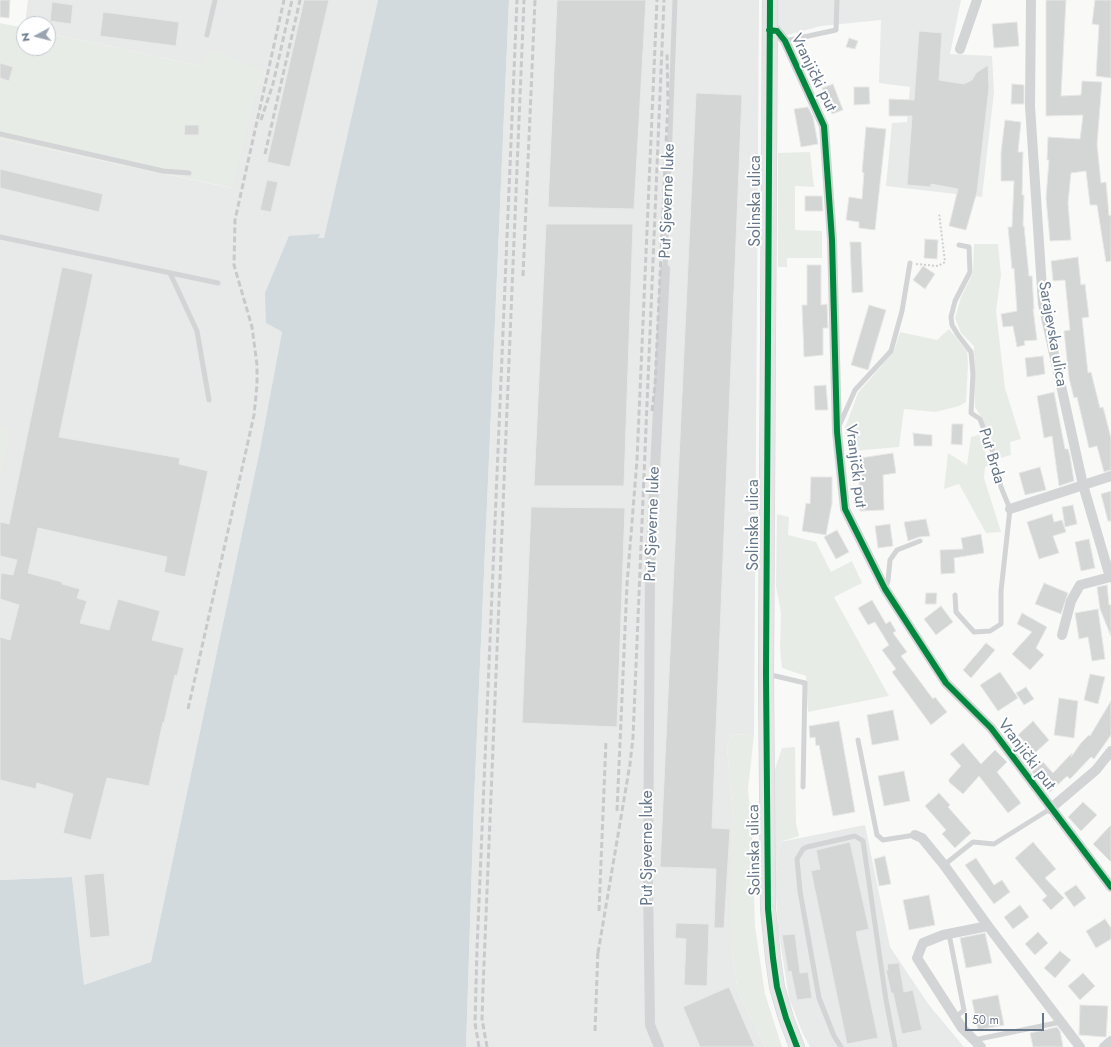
<!DOCTYPE html>
<meta charset="utf-8">
<style>
body{margin:0}
#map{position:relative;width:1111px;height:1047px;overflow:hidden;background:#f9f9f8;font-family:Jost,sans-serif}
canvas{display:block}
.north{position:absolute;left:16px;top:16px;width:40px;height:40px;box-sizing:border-box;background:#fff;border:1px solid #c2c9d0;border-radius:50%;rotate:263deg;font-size:11px;font-weight:700;line-height:16px;text-align:center;color:#67778a}
.north::after{content:'';display:block;margin:auto;width:14px;height:18px;background:#9aa4b0;clip-path:polygon(50% 0,100% 100%,50% 72%,0 100%)}
.scale{position:absolute;left:965px;top:1013px;width:79px;height:18px;box-sizing:border-box;border:2px solid #67778a;border-top:0;padding-left:5px;font-size:12px;line-height:14px;white-space:nowrap;color:#67778a;-webkit-text-stroke:3px #fff;paint-order:stroke}
</style>
<div id="map">
<canvas width="1111" height="1047"></canvas>
<div class="north">N</div>
<div class="scale">50 m</div>
</div>
<script>
const ctx = document.querySelector('canvas').getContext('2d');
ctx.lineJoin = 'round';
function fillPath(path, color) {
  ctx.fillStyle = color;
  ctx.fill(path, 'evenodd');
}
function toPath(rows) {
  const path = new Path2D();
  for (const r of rows) {
    path.moveTo(r[0], r[1]);
    for (let i = 2; i < r.length; i += 2) path.lineTo(r[i], r[i + 1]);
  }
  return path;
}
function trace(path, color, width, dash) {
  ctx.strokeStyle = color;
  ctx.lineWidth = width;
  ctx.lineCap = dash ? 'butt' : 'round';
  ctx.setLineDash(dash || []);
  ctx.stroke(path);
}
function label(font, color, halo, rows, align = 'center') {
  ctx.font = font + ' Jost,sans-serif';
  ctx.lineWidth = 4;
  ctx.setLineDash([]);
  ctx.textBaseline = 'middle';
  ctx.strokeStyle = halo;
  ctx.fillStyle = color;
  for (const [text, x, y, turn = 0] of rows) {
    ctx.save();
    ctx.translate(x, y);
    ctx.rotate((+turn || 0) * Math.PI / 180);
    ctx.textAlign = isNaN(turn) ? turn : align;
    if (halo) ctx.strokeText(text, 0, 0);
    ctx.fillText(text, 0, 0);
    ctx.restore();
  }
}
fillPath(toPath([
 [28,0,378,0,324,239,318,238,319,234,266,323,282,332,260,449,151,962,84,986,72,877,0,880,0,139,231,188,255,91,266,72,200,66,48,33,48,24,25,24],
 [509,0,759,0,754,735,732,734,727,746,733,817,731,945,738,993,766,1047,466,1047,474,801],
 [778,0,961,0,950,54,992,56,994,92,982,197,886,186,892,123,907,122,910,87,879,83,881,20,821,26,776,38],
 [865,825,890,947,929,1005,964,1047,810,1047,803,1034,789,998,778,928,775,880,780,842]
]), '#e8e9e9');
fillPath(toPath([
 [0,23,24,28,24,48,48,48,48,33,200,66,211,49,266,72,255,91,232,188,0,139],
 [810,152,814,187,795,186,795,230,822,231,822,258,787,258,787,267,778,267,778,153],
 [974,244,998,244,1001,275,996,311,1005,388,1021,439,1010,442,1011,455,997,459,983,420,975,407,974,346,961,333,955,318,961,297,973,273],
 [949,329,967,351,968,365,966,402,959,406,935,412,904,409,899,447,853,451,852,438,846,435,845,428,858,393,894,351,900,332,937,340],
 [0,428,10,430,0,481],
 [979,435,990,465,985,467,984,478,1001,532,986,533,959,484,944,489,948,453,967,465,971,437],
 [777,514,789,517,788,535,816,542,831,572,852,561,862,583,834,597,889,696,808,712,806,676,782,668,780,648,781,613,776,586],
 [732,734,754,735,748,789,752,830,755,926,765,994,782,1047,766,1047,738,993,731,945,730,909,733,817,727,746],
 [795,747,796,823,799,836,780,842,775,880,774,772,782,748]
]), '#e8ece6');
fillPath(toPath([
 [378,0,509,0,474,801,466,1047,0,1047,0,880,72,877,84,985,151,962,260,449,282,332,266,323,265,293,289,236,320,234,318,238,324,238]
]), '#d2dadd');
const building = toPath([
 [0,0,10,0,9,18,0,17,0,0],
 [304,0,329,0,290,167,267,162,304,0],
 [557,0,646,0,634,209,548,207,557,0],
 [1046,0,1066,0,1061,96,1081,95,1082,81,1102,82,1097,144,1101,183,1106,182,1109,216,1111,215,1111,261,1106,262,1097,205,1090,205,1086,171,1071,173,1068,203,1071,240,1050,241,1046,198,1049,160,1047,160,1048,137,1080,139,1083,115,1046,116,1046,0],
 [1095,0,1111,0,1111,78,1096,76,1099,25,1092,24,1095,0],
 [52,2,73,5,71,24,50,21,52,2],
 [103,12,179,22,176,46,100,36,103,12],
 [1017,22,1019,46,994,48,992,24,1017,22],
 [919,31,942,33,939,80,964,84,972,80,976,73,988,65,989,88,977,192,966,230,949,226,958,189,931,184,931,187,907,185,912,116,889,116,889,99,914,100,919,31],
 [849,38,858,41,855,49,846,47,849,38],
 [0,63,13,67,9,81,0,78,0,63],
 [833,84,843,110,832,114,822,88,833,84],
 [1012,84,1024,85,1024,104,1011,104,1012,84],
 [854,87,869,87,870,104,854,105,854,87],
 [696,93,742,95,712,828,730,829,724,928,714,928,716,869,660,867,696,93],
 [808,107,813,117,818,144,801,147,794,109,808,107],
 [1005,120,1021,122,1018,152,1023,152,1022,195,1024,195,1023,226,1024,226,1029,276,1032,276,1034,309,1033,309,1037,340,1024,341,1025,345,1017,347,1013,326,1003,327,1001,314,1017,311,1014,268,1012,269,1008,227,1012,227,1014,181,1001,181,1001,152,1005,120],
 [185,125,199,125,199,135,184,135,185,125],
 [866,127,886,129,875,230,859,228,859,222,846,220,849,197,862,199,864,173,862,172,866,127],
 [0,169,103,194,99,212,0,188,0,169],
 [267,180,278,182,271,212,260,210,267,180],
 [805,196,822,196,823,211,805,211,805,196],
 [546,224,633,224,624,486,534,486,546,224],
 [925,239,938,240,937,259,924,258,925,239],
 [850,242,861,242,863,292,852,293,850,242],
 [1078,257,1081,285,1085,284,1089,317,1082,318,1088,373,1091,372,1100,408,1103,407,1111,438,1111,470,1104,472,1097,446,1089,448,1077,397,1074,398,1069,378,1064,331,1070,330,1065,280,1053,281,1051,261,1078,257],
 [807,265,821,265,821,305,827,304,828,328,823,328,823,355,804,357,802,305,807,305,807,265],
 [923,266,935,274,925,289,913,280,923,266],
 [62,267,93,274,59,437,180,458,179,464,208,471,185,577,164,572,167,557,38,528,28,573,62,582,62,584,80,589,77,598,87,601,80,623,109,630,118,599,160,611,152,640,184,648,177,676,175,675,164,723,163,722,149,786,107,778,91,840,63,833,73,794,37,783,36,789,0,780,0,637,10,640,19,605,0,599,1,573,13,575,17,560,0,556,0,522,9,524,62,267],
 [869,305,886,310,868,370,851,365,869,305],
 [1043,356,1045,374,1027,377,1025,358,1043,356],
 [826,385,828,410,815,410,814,386,826,385],
 [1054,392,1065,449,1068,449,1070,456,1074,481,1059,486,1052,436,1044,438,1037,396,1054,392],
 [952,424,963,424,962,445,951,444,952,424],
 [913,433,932,435,932,446,914,446,913,433],
 [893,453,896,473,883,475,884,510,860,511,859,479,857,479,854,459,893,453],
 [1040,467,1046,490,1025,495,1019,473,1040,467],
 [811,477,832,477,832,503,826,535,802,531,806,503,810,504,811,477],
 [1111,491,1111,521,1108,521,1101,494,1111,491],
 [1073,505,1077,524,1065,527,1062,507,1073,505],
 [531,507,625,508,617,727,522,723,531,507],
 [1052,514,1054,522,1062,520,1066,532,1053,536,1059,553,1039,559,1027,522,1052,514],
 [926,519,930,536,919,537,908,541,904,522,926,519],
 [890,524,893,546,878,548,875,526,890,524],
 [837,530,849,552,836,559,824,537,837,530],
 [981,534,984,553,954,558,955,573,941,574,940,550,963,549,961,538,981,534],
 [1089,539,1095,568,1081,571,1075,542,1089,539],
 [1044,583,1068,593,1061,614,1035,604,1044,583],
 [1107,585,1109,605,1111,605,1111,636,1100,609,1097,587,1107,585],
 [926,593,937,593,936,604,925,604,926,593],
 [872,600,886,624,890,621,896,631,893,633,907,652,901,656,933,699,935,697,947,712,931,725,892,672,896,669,882,650,889,645,875,622,868,625,858,608,872,600],
 [941,606,953,622,936,635,924,619,941,606],
 [1098,609,1105,659,1092,661,1088,637,1079,639,1075,613,1098,609],
 [1022,613,1047,627,1036,648,1044,655,1030,670,1012,654,1032,632,1017,624,1022,613],
 [986,643,995,650,971,678,963,670,986,643],
 [1000,672,1018,698,998,711,980,685,1000,672],
 [1090,674,1105,677,1098,704,1084,700,1090,674],
 [1026,687,1034,699,1024,705,1016,693,1026,687],
 [1059,698,1078,701,1074,738,1054,735,1059,698],
 [1111,701,1111,735,1094,759,1091,757,1070,779,1067,776,1050,792,1032,772,1043,762,1053,773,1072,753,1071,757,1081,743,1089,735,1090,736,1111,701],
 [893,710,899,740,872,745,867,715,893,710],
 [839,721,855,812,833,816,819,745,816,746,815,737,810,738,809,726,839,721],
 [1033,721,1049,740,1035,753,1018,735,1033,721],
 [963,743,981,764,995,750,1007,762,997,772,1021,803,1008,813,979,776,963,794,949,782,949,779,961,766,950,754,963,743],
 [904,771,910,801,884,806,878,776,904,771],
 [939,793,950,805,948,807,971,833,955,848,942,834,946,830,925,806,939,793],
 [1083,802,1097,815,1081,831,1068,817,1083,802],
 [1111,825,1111,862,1093,844,1111,825],
 [850,842,869,929,856,932,878,1038,847,1044,811,871,820,869,816,850,850,842],
 [1033,842,1056,869,1045,878,1064,898,1051,910,1042,900,1047,896,1015,858,1033,842],
 [885,856,891,884,879,886,874,859,885,856],
 [976,858,994,885,1002,880,1010,892,994,904,965,865,976,858],
 [104,873,110,936,90,938,84,875,104,873],
 [1076,885,1086,898,1074,907,1064,893,1076,885],
 [929,895,935,925,909,930,903,900,929,895],
 [1020,905,1029,917,1013,929,1004,917,1020,905],
 [1105,919,1111,928,1111,939,1096,948,1086,931,1105,919],
 [676,923,709,924,707,986,684,985,686,939,675,938,676,923],
 [1038,932,1048,943,1035,955,1025,944,1038,932],
 [985,933,992,963,966,968,960,938,985,933],
 [795,934,800,973,808,972,812,998,797,1000,791,971,788,972,782,935,795,934],
 [1060,951,1071,960,1055,978,1044,968,1060,951],
 [899,963,904,992,913,990,922,1030,902,1034,893,993,891,993,886,970,888,970,887,964,899,963],
 [1083,973,1095,986,1080,1000,1068,986,1083,973],
 [729,987,755,1047,700,1047,683,1007,729,987],
 [998,995,1004,1025,978,1030,972,1000,998,995],
 [1080,1005,1108,1006,1106,1037,1079,1035,1080,1005],
 [1057,1027,1060,1031,1063,1047,1033,1047,1030,1033,1057,1027]
]);
fillPath(building, '#d4d5d5');
trace(building, '#e8e8e8', 1);
const primary = toPath([
 [770,0,766,673,768,909,773,958,777,987,786,1018,797,1047]
]);
trace(primary, '#d4d5d6', 16);
trace(toPath([
 [916,264,938,266,945,262,939,213]
]), '#cfd0d2', 2, [2, 2]);
trace(toPath([
 [207,35,215,0],
 [785,41,836,30,837,0],
 [0,134,163,171,189,173],
 [0,237,218,283],
 [665,269,675,0],
 [170,273,197,331,209,400],
 [839,426,855,390,891,351,902,311,910,263],
 [885,588,888,581,890,560,897,550,920,541],
 [955,595,956,612,974,632,990,631,1001,624,1001,591,1010,509,1001,487,992,450,980,419,971,413,973,374,971,352,958,335,952,325,951,317,955,301,970,272,969,247,959,245],
 [767,674,805,683,803,787],
 [858,740,877,835,883,840,915,835],
 [944,865,973,842,994,844,1050,809],
 [949,934,964,1010,955,1018],
 [974,1040,1061,1022],
 [841,1047,834,1036,819,998,800,891,797,859,803,849,807,847,855,836,863,841,886,1000,895,1047]
]), '#d3d4d5', 5);
trace(toPath([
 [1031,0,1030,106,1043,304,1083,485,1110,577,1080,585,1071,601,1062,635],
 [769,30,777,31,785,41,824,126,832,240,837,432,845,509,885,589,946,683,991,728,1111,887],
 [960,49,977,0],
 [1010,509,1111,476],
 [1050,809,1096,770,1111,751],
 [915,835,922,838,944,865,988,926,1080,1047],
 [659,1047,650,1025,648,885,650,569,665,269],
 [981,1047,962,1028,917,958,923,943,943,935,988,926],
 [1104,1047,1111,1041]
]), '#d3d4d5', 10);
trace(primary, '#e4e5e5', 15);
trace(toPath([
 [261,120,273,84,292,0],
 [265,154,300,0],
 [523,276,535,0],
 [652,411,655,386,668,101,667,52],
 [188,709,254,415,257,385,257,365,252,327,234,265,235,220,284,0],
 [617,811,627,584,637,460,657,0],
 [599,911,606,741],
 [598,953,630,764,633,737,664,0],
 [595,1031,598,949],
 [479,1047,475,1023,477,949,517,0],
 [487,1047,482,1019,483,988,524,0]
]), '#c9c9cb', 3, [6, 3]);
trace(toPath([
 [770,0,766,673,768,909,773,958,777,987,786,1018,797,1047],
 [769,30,777,31,785,41,824,126,832,240,837,432,845,509,885,589,946,683,991,728,1111,887]
]), '#00873e', 6);
label('16px', '#67778a', '#fff', [
 ["Vranjički put",813,73,64],
 ["Put Sjeverne luke",668,201,-88],
 ["Solinska ulica",756,201,-90],
 ["Sarajevska ulica",1052,334,80],
 ["Put Brda",991,456,73],
 ["Vranjički put",855,466,83],
 ["Put Sjeverne luke",653,524,-88],
 ["Solinska ulica",754,525,-90],
 ["Vranjički put",1026,755,53],
 ["Put Sjeverne luke",648,848,-90],
 ["Solinska ulica",755,850,-91]
]);
</script>
